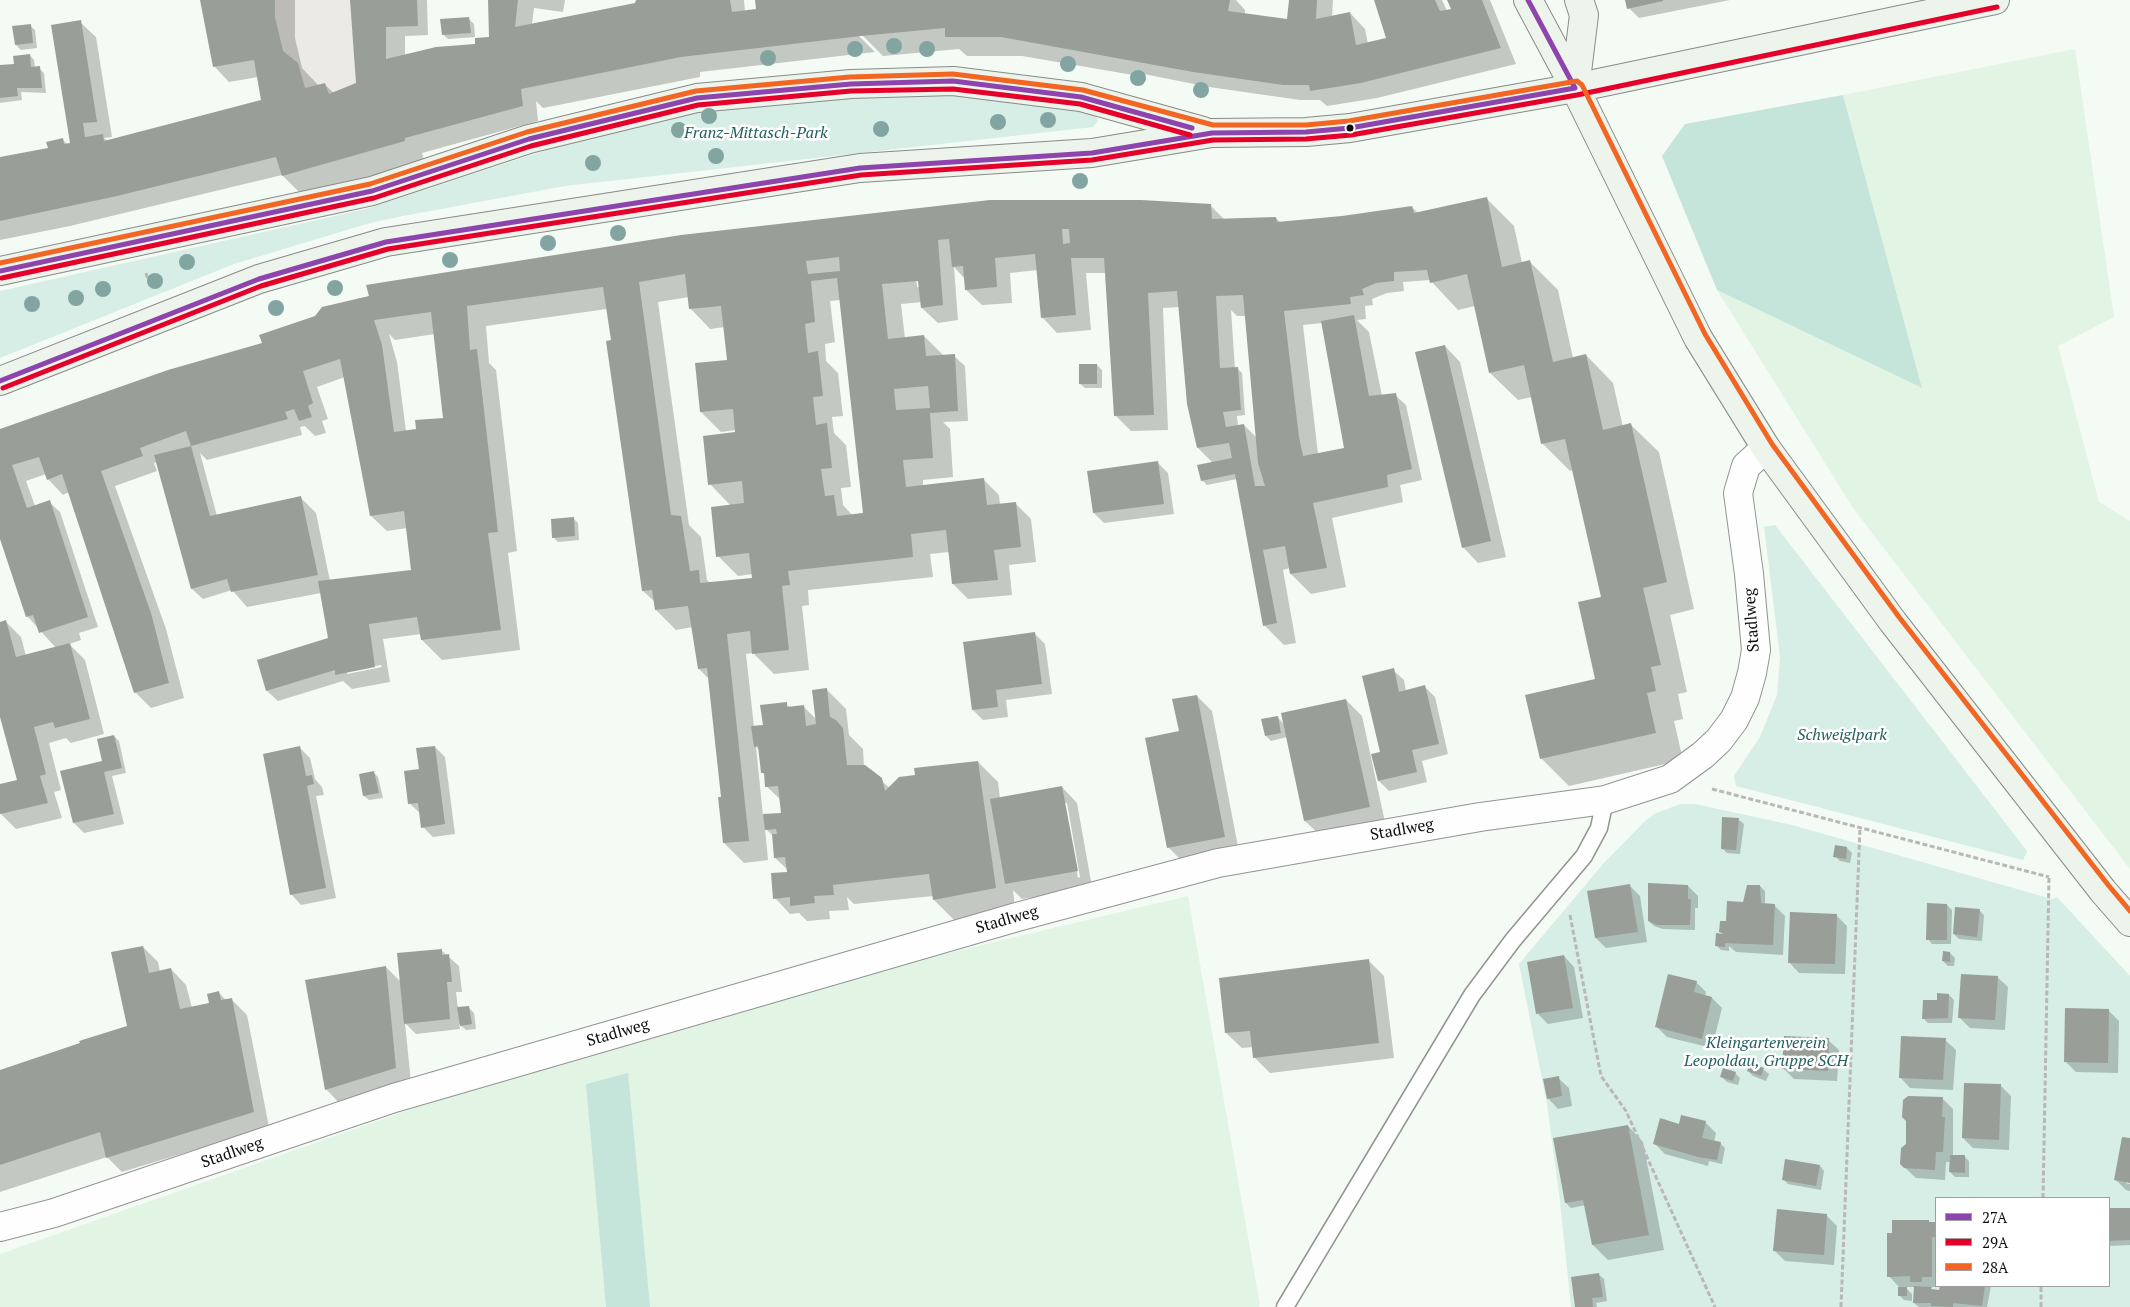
<!DOCTYPE html>
<style>
body{margin:0}
#map{position:relative;width:2130px;height:1307px;overflow:hidden;background:#f4faf4;font-family:"PT Serif",serif}
canvas{display:block}
.legend{position:absolute;left:1935px;top:1197px;width:175px;height:90px;box-sizing:border-box;background:#fff;border:1px solid #9f9f9f;margin:0;padding:6px 9px;list-style:none;font-size:15px;color:#0e0e0e}
.legend li{display:flex;align-items:center;gap:10px;height:25px}
.legend b{width:25px;border:1px solid #9f9f9f}
</style>
<div id="map">
<canvas width="2130" height="1307"></canvas>
<ul class="legend">
<li><b style="height:6px;background:#8e44ad"></b>27A</li>
<li><b style="height:6px;background:#e4002b"></b>29A</li>
<li><b style="height:6px;background:#f26522"></b>28A</li>
</ul>
</div>
<script>
const ctx = document.querySelector('canvas').getContext('2d');
ctx.lineJoin = 'round';
function fillPath(path, color) {
  ctx.fillStyle = color;
  ctx.fill(path, 'evenodd');
}
function toPath(rows) {
  const path = new Path2D();
  for (const r of rows) {
    path.moveTo(r[0], r[1]);
    for (let i = 2; i < r.length; i += 2) path.lineTo(r[i], r[i + 1]);
  }
  return path;
}
function trace(path, color, width, dash) {
  ctx.strokeStyle = color;
  ctx.lineWidth = width;
  ctx.lineCap = dash ? 'butt' : 'round';
  ctx.setLineDash(dash || []);
  ctx.stroke(path);
}
function label(font, color, halo, rows, align = 'center') {
  ctx.font = font + ' "PT Serif",serif';
  ctx.lineWidth = 5;
  ctx.setLineDash([]);
  ctx.textBaseline = 'middle';
  ctx.strokeStyle = halo;
  ctx.fillStyle = color;
  for (const [text, x, y, turn = 0] of rows) {
    ctx.save();
    ctx.translate(x, y);
    ctx.rotate((+turn || 0) * Math.PI / 180);
    ctx.textAlign = isNaN(turn) ? turn : align;
    if (halo) ctx.strokeText(text, 0, 0);
    ctx.fillText(text, 0, 0);
    ctx.restore();
  }
}
fillPath(toPath([
 [244,0,385,0,386,59,405,138,282,176,261,100]
]), '#ebeae7');
fillPath(toPath([
 [2075,49,2114,317,2058,346,2099,502,2130,521,2130,869,1853,508,1717,290,1922,388,1843,95],
 [1188,896,1260,1305,1259,1307,0,1307,0,1254,658,1022]
]), '#e2f5e4');
fillPath(toPath([
 [927,91,1095,114,1098,121,1093,127,565,186,403,216,370,223,234,264,0,358,0,291,366,209,614,128,740,104],
 [1775,525,2027,851,2023,860,1736,786,1734,776,1760,737,1777,695,1780,657,1764,527],
 [1681,804,1695,804,1792,825,2052,899,2057,897,2130,976,2130,1307,1571,1307,1560,1201,1547,1104,1519,964,1603,864,1645,821,1656,813],
 [1936,1198,2109,1198,2109,1286,1936,1286]
]), '#d6eee5');
fillPath(toPath([
 [1843,95,1922,388,1717,290,1662,156,1685,124],
 [628,1073,650,1307,606,1307,586,1084]
]), '#c5e5db');
fillPath(toPath([
 [201,0,295,0,295,38,302,68,319,86,324,84,334,93,358,84,352,0,427,0,428,35,405,36,405,56,476,46,490,38,489,0,565,0,563,12,534,8,532,24,636,4,637,0,744,0,745,12,758,10,757,0,1236,0,1245,10,1245,15,1289,21,1290,0,1333,0,1332,17,1350,13,1365,29,1368,44,1387,39,1375,0,1442,0,1447,11,1453,10,1449,0,1490,0,1516,64,1377,98,1327,106,1320,100,1300,100,1209,87,1134,72,1133,75,1022,56,967,56,959,49,883,56,858,31,856,33,875,52,700,72,700,77,543,108,536,101,538,121,422,153,424,161,303,196,282,175,70,226,0,240,0,158,49,149,63,140,67,144,71,144,80,22,96,37,112,137,104,138,108,141,262,103,258,77,229,82,214,66],
 [1626,0,1730,0,1639,18,1629,8],
 [469,19,474,24,475,37,448,39,443,34],
 [30,26,35,30,37,48,21,50,16,45],
 [30,55,34,60,35,68,39,68,44,73,46,93,21,92,22,100,0,103,0,67,15,65],
 [1486,198,1514,226,1522,263,1530,262,1558,290,1573,358,1586,355,1613,383,1623,427,1631,425,1659,452,1694,609,1670,615,1687,692,1678,694,1683,719,1674,721,1683,760,1569,786,1541,758,1527,695,1596,680,1579,603,1602,598,1574,470,1570,471,1542,443,1532,397,1518,400,1490,373,1475,306,1458,310,1430,280,1403,282,1404,291,1387,293,1372,299,1373,305,1365,306,1366,319,1357,320,1369,332,1382,396,1395,395,1406,405,1422,480,1400,485,1403,502,1332,518,1346,587,1311,594,1291,574,1290,568,1283,570,1296,643,1284,645,1264,625,1237,479,1207,485,1202,480,1199,466,1213,463,1198,448,1188,404,1180,307,1163,308,1168,430,1131,431,1115,415,1107,273,1086,273,1091,330,1057,333,1042,317,1038,270,1010,273,1012,303,982,305,966,290,965,279,954,267,958,320,938,323,922,308,922,302,901,304,905,339,924,336,944,356,954,356,965,366,968,421,943,422,950,429,953,477,923,480,923,486,984,480,999,495,1000,505,1015,503,1031,519,1036,562,1009,565,1012,595,968,599,953,584,949,552,930,554,933,577,808,590,809,605,802,606,809,670,774,674,753,653,746,654,754,727,764,726,762,706,786,704,791,708,803,706,817,720,814,691,826,689,846,709,849,735,863,749,864,767,890,788,899,778,916,776,915,769,978,762,998,782,1000,799,1062,787,1077,803,1092,887,1022,899,1013,890,1015,907,954,920,934,900,933,896,854,904,847,897,849,910,829,911,830,919,807,921,799,913,790,914,775,898,772,874,788,873,788,870,775,858,773,836,765,828,768,860,744,863,724,843,719,799,723,798,710,680,699,669,693,627,676,630,656,610,655,602,643,591,607,342,612,341,607,309,486,326,489,363,496,370,517,551,508,553,520,650,442,660,422,640,421,634,383,639,390,682,352,689,343,681,278,701,267,691,259,661,328,640,330,642,321,593,247,607,232,590,203,599,192,589,157,462,154,463,157,471,115,486,166,629,184,698,151,708,135,692,69,492,63,495,48,479,46,474,26,481,35,506,49,502,60,512,98,627,79,633,81,640,69,644,85,660,104,734,71,743,66,738,49,743,61,790,54,792,62,818,16,829,0,813,0,786,18,781,0,712,0,623,6,622,21,637,26,656,56,648,27,616,0,537,0,430,168,371,263,344,261,336,316,317,323,308,370,297,368,286,681,236,990,201,1141,202,1211,206,1225,220,1276,218,1281,223,1343,217,1412,207,1418,213],
 [911,231,914,231,920,287,917,287],
 [689,297,690,308,710,329,725,327,728,361,696,365,701,412,721,432,736,430,736,433,704,437,710,484,731,506,712,508,718,556,738,576,753,574,753,580,710,583,707,580,701,537,689,525,658,302],
 [840,300,864,514,853,516,843,505,841,488,851,487,846,445,834,433,832,417,843,416,838,373,826,361,825,344,835,342,830,301],
 [1231,310,1237,316,1246,316,1257,438,1244,425,1238,426,1237,416,1245,415,1242,373,1237,368,1235,369],
 [1322,323,1346,449,1318,454,1303,325],
 [389,334,395,340,435,334,444,419,416,421,417,430,406,431,397,362],
 [345,377,371,516,387,531,407,528,413,574,411,571,330,581,316,513,301,498,217,516,200,453,207,460,302,435,300,427,305,426,315,436,326,433,322,421,328,419,317,387],
 [381,665,382,667,347,674,347,671],
 [756,747,760,751,762,772,765,775,766,786,781,800,782,814,763,816],
 [1064,803,1067,803,1080,877,1078,878],
 [1445,346,1460,362,1506,557,1478,563,1463,547],
 [1097,365,1102,370,1102,388,1085,388,1080,384],
 [1158,463,1168,473,1174,514,1104,523,1094,513,1089,472],
 [573,518,578,523,579,540,558,542,553,537],
 [1035,634,1045,644,1052,694,1006,700,1008,717,983,720,973,710],
 [1393,670,1404,680,1406,691,1425,687,1435,697,1448,754,1422,761,1427,782,1389,791,1379,781],
 [1197,696,1212,711,1239,852,1183,862,1168,847,1180,732],
 [1346,700,1362,716,1385,822,1321,836,1305,821,1287,737,1271,741,1266,736,1263,720,1278,718,1285,725],
 [114,736,119,741,126,773,112,776,124,824,84,833,74,823],
 [435,747,445,757,455,834,433,837,423,827,420,813,409,803],
 [300,748,310,758,315,779,322,787,324,795,316,796,336,898,301,905,291,894],
 [373,772,378,777,383,798,369,800,364,796],
 [1739,820,1744,824,1740,854,1727,853,1722,848],
 [1847,848,1852,853,1850,863,1840,861,1835,856],
 [1629,885,1640,896,1647,942,1606,948,1596,938],
 [1688,886,1698,896,1698,908,1695,908,1695,930,1663,929,1654,926,1649,921],
 [1760,886,1765,891,1765,905,1774,905,1785,916,1783,955,1736,952,1729,946,1729,951,1721,950,1716,945,1724,935,1721,932,1725,922],
 [1947,905,1952,910,1951,944,1932,944,1928,939],
 [1979,910,1984,915,1982,941,1959,939,1954,934],
 [1836,915,1847,926,1845,974,1799,973,1789,962],
 [143,947,158,962,160,972,171,969,186,985,192,1008,211,1004,219,993,226,1000,231,999,247,1015,269,1127,122,1172,107,1157,0,1192,0,1071,129,1026],
 [441,950,459,966,462,992,456,992,458,1009,469,1008,474,1013,476,1029,466,1030,459,1024,460,1029,416,1034,405,1023,411,1083,341,1105,326,1089,386,967,401,982],
 [1950,953,1955,958,1954,966,1948,966,1943,961],
 [1564,956,1574,967,1583,1018,1548,1024,1537,1013],
 [1369,961,1384,976,1394,1058,1270,1073,1254,1057,1253,1047,1242,1048,1226,1033],
 [1997,977,2008,987,2005,1030,1970,1028,1960,1018],
 [1696,982,1706,992,1705,996,1712,998,1722,1008,1712,1048,1667,1037,1657,1027],
 [1949,995,1954,1000,1952,1023,1928,1023,1923,1018,1938,1002],
 [2108,1010,2119,1021,2118,1073,2076,1072,2065,1061],
 [1828,1040,1839,1050,1837,1081,1794,1079,1784,1069],
 [1945,1040,1956,1050,1953,1090,1910,1088,1900,1077],
 [1750,1065,1764,1070,1769,1074,1766,1081,1753,1076,1748,1071],
 [1735,1073,1740,1078,1738,1085,1727,1082,1722,1077],
 [1558,1078,1569,1088,1572,1106,1558,1109,1548,1098],
 [2000,1085,2011,1096,2009,1150,1973,1148,1963,1138],
 [1942,1098,1953,1109,1953,1157,1965,1157,1969,1161,1969,1177,1955,1177,1950,1172,1951,1162,1946,1162,1945,1180,1916,1178,1901,1164,1907,1144],
 [1705,1122,1716,1133,1714,1142,1720,1143,1725,1148,1722,1164,1709,1161,1708,1166,1665,1154,1654,1143,1680,1125],
 [1628,1126,1643,1142,1664,1250,1608,1260,1593,1245,1586,1205,1571,1208,1566,1203,1555,1139],
 [2130,1140,2130,1182,2126,1181,2126,1183,2130,1184,2130,1191,2126,1190,2116,1180],
 [1820,1166,1824,1171,1821,1190,1788,1184,1783,1179],
 [2130,1209,2130,1245,2109,1246,2109,1210],
 [1827,1216,1837,1226,1834,1265,1785,1261,1774,1250],
 [1894,1221,1936,1223,1936,1286,1991,1286,1987,1307,1919,1307,1914,1303,1915,1287,1905,1287,1912,1294,1912,1301,1904,1300,1899,1295,1899,1287,1889,1276],
 [1929,1287,1941,1287,1941,1291,1934,1291],
 [1599,1275,1604,1279,1607,1301,1596,1303,1597,1307,1576,1307]
]), '#0003');
fillPath(toPath([
 [200,0,275,0,275,17,283,51,298,63,305,88,325,83,329,94,356,83,350,0,417,0,418,26,386,27,386,59,436,47,475,44,475,38,489,37,488,0,518,0,515,27,635,3,636,0,730,0,732,12,756,9,755,0,1230,0,1228,11,1287,19,1289,0,1317,0,1316,19,1350,12,1356,45,1386,38,1374,0,1435,0,1440,11,1451,9,1447,0,1482,0,1501,48,1361,83,1310,91,1309,85,1283,85,1193,72,1001,37,945,37,945,28,861,36,681,57,521,89,523,106,405,138,405,141,282,176,276,157,117,196,0,221,0,157,48,148,46,142,63,138,64,144,70,143,51,25,81,20,97,122,83,123,85,137,103,134,104,141,261,100,254,60,213,67],
 [1625,0,1663,0,1663,1,1627,9],
 [469,17,471,33,442,35,440,19],
 [31,24,33,43,15,45,12,26],
 [30,54,31,67,40,66,42,88,17,88,18,96,0,98,0,65,14,64,13,56],
 [1487,197,1502,267,1530,260,1553,362,1586,354,1603,430,1631,423,1667,582,1643,588,1661,665,1651,667,1656,691,1647,693,1656,733,1540,759,1525,695,1595,679,1578,602,1601,597,1565,439,1541,444,1524,365,1489,373,1467,274,1430,283,1427,270,1394,272,1394,281,1376,283,1362,289,1364,295,1350,297,1351,304,1284,311,1299,437,1303,456,1344,448,1321,321,1354,315,1369,396,1396,393,1412,469,1387,475,1388,487,1313,503,1327,568,1290,574,1285,546,1263,550,1277,623,1263,626,1235,474,1201,481,1197,465,1232,458,1229,443,1197,448,1187,404,1177,291,1148,293,1154,415,1114,416,1104,258,1071,258,1076,315,1041,318,1035,254,995,258,997,287,965,290,963,266,952,267,949,239,938,240,943,305,921,308,918,281,882,284,888,339,924,335,926,356,955,354,958,411,930,413,933,458,903,460,906,487,984,478,987,505,1016,502,1021,547,994,550,998,580,952,584,946,530,911,534,913,557,788,571,790,585,782,586,789,650,752,654,750,631,727,634,749,841,723,843,718,797,721,797,707,668,698,669,688,606,655,610,652,590,642,591,606,341,611,340,603,287,467,306,470,350,477,349,498,532,488,533,501,630,421,640,417,617,369,624,375,667,335,675,335,670,266,691,257,660,328,638,318,581,411,570,404,511,370,516,340,359,303,371,313,403,308,406,312,417,299,421,294,409,285,412,288,419,191,446,210,516,301,496,318,575,231,592,227,579,191,589,154,455,191,446,186,431,140,448,143,456,101,471,151,613,169,683,134,693,62,474,47,480,39,457,12,465,27,508,50,500,88,617,39,633,33,615,26,617,0,539,0,429,168,370,262,343,259,335,315,316,322,307,369,296,366,285,681,235,990,200,1141,200,1211,204,1212,219,1276,217,1277,222,1342,216,1412,206,1414,213],
 [1062,229,1069,229,1070,243,1063,244],
 [839,257,840,271,808,274,806,261],
 [685,274,689,309,721,306,727,360,695,363,700,412,733,409,735,432,703,436,708,485,742,481,744,503,711,507,716,557,749,553,752,578,700,583,699,570,690,571,681,516,671,515,639,282],
 [837,278,863,513,837,516,834,495,825,496,821,469,832,468,827,423,816,425,813,397,823,396,818,351,808,353,805,324,815,322,811,281],
 [1243,295,1258,463,1265,486,1255,486,1244,424,1226,427,1223,412,1241,410,1238,367,1220,368,1216,296],
 [431,312,443,418,415,420,416,429,394,432,382,345,374,320],
 [928,386,930,408,896,410,894,389],
 [1445,345,1491,541,1462,548,1415,352],
 [1079,364,1097,364,1097,384,1079,384],
 [1158,461,1164,504,1093,513,1087,471],
 [574,517,575,536,552,538,551,519],
 [6,620,16,657,70,643,90,719,55,728,53,722,34,727,46,774,40,776,48,803,0,814,0,784,17,780,0,717,0,622],
 [1035,632,1042,684,996,690,998,707,972,710,963,642],
 [1394,668,1399,692,1425,685,1439,744,1412,750,1417,772,1378,781,1371,754,1380,752,1362,676],
 [827,688,830,717,836,720,843,728,847,765,865,765,882,778,885,791,899,777,915,775,914,768,978,761,996,888,933,900,929,874,833,885,834,895,814,896,815,903,790,906,790,897,773,899,771,873,787,872,785,857,774,858,772,834,777,834,776,829,765,830,763,814,781,813,778,786,765,787,764,773,761,773,758,746,754,747,751,726,763,725,760,705,787,702,787,707,804,705,806,726,816,724,812,690],
 [1197,695,1225,837,1167,848,1145,738,1179,731,1172,699],
 [1346,699,1370,807,1304,821,1281,713],
 [1278,716,1281,733,1265,736,1261,719],
 [114,735,122,768,104,772,114,814,73,823,60,771,102,761,97,739],
 [300,746,306,776,312,775,314,784,307,786,326,888,290,895,263,754],
 [435,746,445,824,421,828,418,803,408,804,404,771,419,769,416,748],
 [374,771,379,793,363,796,359,774],
 [1062,786,1078,871,1005,884,990,799],
 [1722,817,1739,818,1736,850,1721,849],
 [1835,845,1847,847,1846,859,1833,857],
 [1648,883,1688,885,1688,899,1691,899,1690,925,1657,925,1648,921],
 [1630,884,1638,932,1595,938,1587,891],
 [1747,885,1760,885,1761,903,1775,904,1773,945,1725,943,1725,947,1715,946,1716,933,1725,934,1719,932,1720,921,1726,921,1727,901,1743,902],
 [1927,903,1947,904,1947,940,1926,940],
 [1955,907,1980,909,1977,937,1953,934],
 [1790,912,1837,914,1835,964,1788,963],
 [143,946,149,973,171,968,180,1009,209,1003,207,994,219,991,221,1000,232,998,254,1112,106,1158,100,1132,0,1165,0,1070,80,1043,79,1041,127,1026,111,952],
 [442,949,442,955,449,954,452,982,447,982,450,1019,404,1024,397,953],
 [1943,951,1950,952,1950,962,1942,961],
 [1564,955,1573,1008,1536,1014,1527,962],
 [1369,959,1379,1043,1253,1058,1250,1031,1225,1033,1219,978],
 [386,966,396,1068,325,1090,305,980],
 [1668,974,1697,981,1694,992,1712,997,1702,1039,1655,1027],
 [1961,974,1998,976,1995,1020,1958,1018],
 [1937,993,1949,994,1948,1018,1922,1019,1923,1000,1937,1000],
 [469,1006,472,1024,460,1026,457,1007],
 [2065,1008,2109,1009,2108,1063,2064,1062],
 [1784,1036,1829,1038,1828,1071,1782,1069],
 [1901,1036,1946,1038,1943,1080,1899,1078],
 [1750,1063,1764,1068,1761,1076,1747,1071],
 [1723,1068,1736,1072,1733,1081,1720,1077],
 [1559,1076,1562,1096,1547,1099,1543,1079],
 [1964,1083,2001,1084,1999,1140,1962,1138],
 [1908,1096,1943,1097,1942,1117,1945,1117,1943,1152,1936,1152,1935,1170,1904,1168,1900,1164,1901,1148,1906,1144,1906,1121,1902,1117,1903,1100],
 [1681,1115,1706,1121,1702,1138,1721,1142,1717,1160,1698,1157,1653,1144,1660,1118,1679,1124],
 [1628,1125,1649,1235,1592,1245,1583,1200,1565,1203,1553,1138],
 [2122,1137,2130,1138,2130,1183,2114,1180],
 [1950,1155,1965,1155,1965,1173,1949,1172],
 [1785,1159,1820,1165,1816,1186,1782,1180],
 [2109,1208,2130,1208,2130,1240,2109,1241],
 [1777,1209,1827,1214,1824,1255,1773,1251],
 [1892,1220,1929,1220,1929,1222,1936,1222,1936,1237,1932,1237,1932,1277,1922,1277,1922,1282,1910,1282,1910,1276,1887,1277,1887,1233,1892,1233],
 [1599,1273,1603,1297,1592,1298,1593,1307,1575,1307,1571,1277],
 [1914,1286,1932,1287,1931,1289,1939,1290,1940,1286,1985,1286,1982,1306,1953,1303,1953,1307,1931,1306,1931,1303,1913,1303],
 [1898,1287,1907,1287,1907,1296,1898,1296]
]), '#9a9e99');
const lane = toPath([
 [1285,1307,1472,995,1513,940,1584,856,1599,828,1605,800]
]);
const street = toPath([
 [0,1227,54,1213,394,1098,1017,917,1218,863,1480,817,1605,800,1670,779,1703,755,1719,740,1734,720,1745,698,1752,673,1756,650,1749,574,1738,493,1746,466,1766,448]
]);
const secondary = toPath([
 [1528,0,1575,88,1698,338,1766,448,1893,622,2103,891,2130,922],
 [1575,88,1584,15,1579,0],
 [0,271,372,191,529,139,697,98,851,84,953,81,1081,97,1203,131],
 [0,381,259,279,386,242,860,168,1092,153,1212,133,1306,132,1350,128,1575,88,1995,0]
]);
trace(lane, '#929492', 19);
trace(street, '#929492', 30);
trace(secondary, '#888b88', 30);
trace(toPath([
 [146,273,150,286],
 [1712,789,2049,877],
 [1570,915,1601,1076,1626,1111,1715,1307],
 [2043,1198,2049,877],
 [1841,1307,1860,827],
 [2041,1307,2041,1286]
]), '#b7b8b7', 3, [5, 2.5]);
trace(lane, '#fdfefd', 16);
trace(street, '#fdfefd', 28);
trace(secondary, '#ecf4ec', 28);
trace(toPath([
 [1528,0,1575,88],
 [0,271,372,191,529,139,697,98,851,84,953,81,1081,97,1192,128],
 [0,381,259,279,386,242,860,168,1092,153,1212,133,1306,132,1350,128,1575,88]
]), '#8e44ad', 5);
trace(toPath([
 [2,278,374,198,531,146,698,105,851,91,953,89,1080,104,1190,135],
 [3,388,261,286,388,249,861,175,1092,160,1213,140,1306,139,1351,135,1577,95,1997,7]
]), '#e4002b', 5);
trace(toPath([
 [0,263,370,184,527,132,696,91,850,77,953,74,1083,90,1213,125,1306,125,1349,121,1577,81,1582,85,1705,334,1772,444,1899,617,2109,886,2130,911]
]), '#f26522', 5);
ctx.fillStyle = '#82a5a2';
for (const [x, y] of [
 [894,46],
 [855,49],
 [927,49],
 [768,58],
 [1068,64],
 [1138,78],
 [1201,90],
 [709,116],
 [1048,120],
 [998,122],
 [881,129],
 [679,130],
 [716,156],
 [593,163],
 [1080,181],
 [618,233],
 [548,243],
 [450,260],
 [187,262],
 [155,281],
 [335,288],
 [103,289],
 [76,298],
 [32,304],
 [276,308]
]) {
  ctx.beginPath();
  ctx.arc(x, y, 8, 0, 2 * Math.PI);
  ctx.fill();
}
for (const [x, y, r, color] of [
 [1350,128,4.5,"#0e0e0e"]
]) {
  const dot = new Path2D();
  dot.arc(x, y, r, 0, 2 * Math.PI);
  ctx.fillStyle = color;
  ctx.fill(dot);
  trace(dot, '#fff', 2);
}
label('italic 16px', '#255f5f', '#fff', [
 ["Franz-Mittasch-Park",756,133],
 ["Schweiglpark",1842,735],
 ["Kleingartenverein",1766,1043],
 ["Leopoldau, Gruppe SCH",1766,1061]
]);
label('16px', '#0e0e0e', '#fff', [
 ["Stadlweg",1752,620,-94],
 ["Stadlweg",1402,830,-10],
 ["Stadlweg",1007,920,-16],
 ["Stadlweg",618,1033,-16],
 ["Stadlweg",232,1153,-19]
]);
</script>
